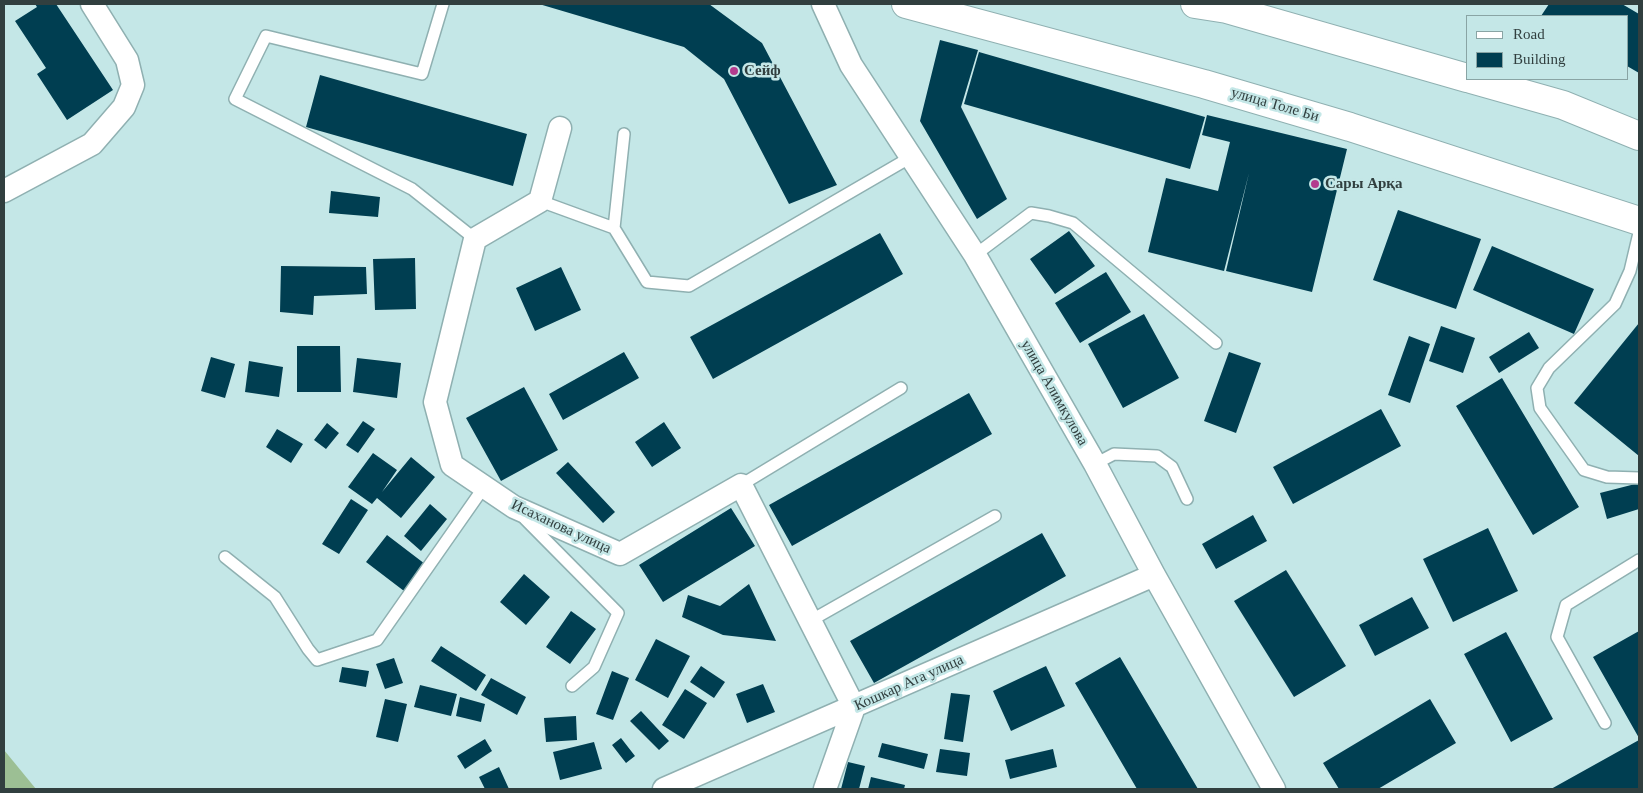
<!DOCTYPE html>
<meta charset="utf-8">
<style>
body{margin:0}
#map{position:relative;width:1643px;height:793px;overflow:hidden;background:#c4e7e7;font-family:"Times New Roman",serif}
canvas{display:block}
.frame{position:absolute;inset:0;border:5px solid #313f3f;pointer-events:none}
.legend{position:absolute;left:1466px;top:15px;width:162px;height:65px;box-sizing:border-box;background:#c4e7e7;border:1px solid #89a4a4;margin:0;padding:6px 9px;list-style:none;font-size:15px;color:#313f3f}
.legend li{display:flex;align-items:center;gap:10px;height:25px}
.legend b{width:25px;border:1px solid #89a4a4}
</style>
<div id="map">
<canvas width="1643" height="793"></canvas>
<div class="frame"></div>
<ul class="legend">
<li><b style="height:6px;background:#fff"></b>Road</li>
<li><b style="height:14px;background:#003e51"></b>Building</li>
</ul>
</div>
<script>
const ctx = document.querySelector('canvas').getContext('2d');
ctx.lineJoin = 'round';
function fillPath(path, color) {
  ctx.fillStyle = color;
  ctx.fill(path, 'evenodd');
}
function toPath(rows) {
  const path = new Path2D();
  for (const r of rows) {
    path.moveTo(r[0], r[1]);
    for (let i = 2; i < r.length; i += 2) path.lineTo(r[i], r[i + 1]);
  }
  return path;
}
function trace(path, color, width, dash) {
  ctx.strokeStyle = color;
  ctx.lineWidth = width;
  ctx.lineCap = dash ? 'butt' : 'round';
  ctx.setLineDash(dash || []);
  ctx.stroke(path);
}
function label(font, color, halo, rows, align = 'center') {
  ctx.font = font + ' "Times New Roman",serif';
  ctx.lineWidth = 5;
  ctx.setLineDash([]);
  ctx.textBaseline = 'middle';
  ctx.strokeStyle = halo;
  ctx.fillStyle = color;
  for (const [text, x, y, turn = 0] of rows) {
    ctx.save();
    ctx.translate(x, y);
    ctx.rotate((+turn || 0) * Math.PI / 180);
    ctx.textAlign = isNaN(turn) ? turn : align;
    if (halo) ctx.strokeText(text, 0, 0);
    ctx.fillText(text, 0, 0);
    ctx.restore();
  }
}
fillPath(toPath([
 [4,750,36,789,4,789]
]), '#9cbf94');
fillPath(toPath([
 [35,4,56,4,113,90,67,120,37,74,46,68,15,21,37,7],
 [539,4,709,4,762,43,837,185,789,204,724,79,684,47],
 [1549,4,1622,4,1639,14,1639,73,1627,66,1627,16,1541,16],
 [940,40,978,50,961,107,1007,199,977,219,920,121],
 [979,52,1205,117,1190,169,964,104],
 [320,75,527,134,513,186,306,127],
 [1207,115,1347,149,1312,292,1226,271,1249,173,1224,271,1148,252,1166,178,1218,191,1230,142,1202,135],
 [331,191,380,197,378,217,329,213],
 [1398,210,1481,239,1456,309,1373,280],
 [1069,231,1095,266,1055,294,1030,259],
 [880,233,903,274,713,379,690,337],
 [1492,246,1594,289,1574,334,1473,290],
 [415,258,416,309,375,310,373,259],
 [281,266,366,267,367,294,314,296,313,315,280,312],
 [561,267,581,310,535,331,516,288],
 [1106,272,1131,312,1080,343,1055,303],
 [1144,314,1179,378,1123,408,1088,344],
 [1639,323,1639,456,1574,403],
 [1441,326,1475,338,1463,373,1429,361],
 [1529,332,1539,348,1499,373,1489,357],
 [1409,336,1430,344,1410,403,1388,395],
 [297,346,340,346,341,392,297,392],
 [624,352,639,378,563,420,549,394],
 [1229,352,1261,363,1236,433,1204,421],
 [211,357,235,364,225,398,201,391],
 [357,358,401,363,397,398,353,392],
 [249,361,283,367,279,397,245,392],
 [1502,378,1579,507,1533,535,1456,406],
 [524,387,558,450,501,481,466,418],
 [969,393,992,434,792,546,769,505],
 [1381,409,1401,446,1293,504,1273,467],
 [363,421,375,429,358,453,346,445],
 [664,422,681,448,652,467,635,442],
 [327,423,339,433,326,449,314,440],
 [277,429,303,444,291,463,266,447],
 [373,453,397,470,382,492,411,457,435,477,401,518,377,498,372,504,348,487],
 [568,462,615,512,603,523,556,473],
 [1639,483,1639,509,1607,519,1600,493],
 [351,499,368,510,339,554,322,544],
 [430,504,447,519,421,551,404,536],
 [731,508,755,546,663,602,639,565],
 [1253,515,1267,541,1216,569,1202,544],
 [1488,528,1518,591,1453,622,1423,559],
 [1042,533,1066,576,874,683,850,641],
 [387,535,425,564,404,591,366,562],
 [1286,570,1346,666,1294,697,1234,601],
 [524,574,550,597,526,625,500,602],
 [749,584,776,641,723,635,682,617,688,595,720,606],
 [1412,597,1429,628,1375,656,1359,625],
 [571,611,596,629,570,664,546,647],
 [1639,631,1639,738,1593,657],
 [1506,632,1553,719,1511,742,1464,654],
 [656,639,690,656,668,698,635,680],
 [441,646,486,675,476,691,431,661],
 [1120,657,1198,789,1137,789,1075,683],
 [394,658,403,683,385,689,376,664],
 [701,666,725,682,714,698,690,682],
 [1046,666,1065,706,1011,731,993,691],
 [342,667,369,671,366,687,339,682],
 [612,671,629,678,613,720,596,714],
 [491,678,526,697,517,715,481,695],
 [763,684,775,712,747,723,736,694],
 [420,685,457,694,451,716,414,707],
 [685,689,707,703,684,739,662,725],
 [951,693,970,695,963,742,944,739],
 [460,697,485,704,481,722,456,716],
 [385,699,407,704,398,742,376,737],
 [1430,699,1456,743,1378,789,1339,789,1323,763],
 [641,711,669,741,659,750,630,721],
 [576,716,577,740,546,742,544,718],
 [621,738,635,756,626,763,612,745],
 [485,739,492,751,465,769,457,756],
 [1639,740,1639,789,1551,789],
 [594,742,602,769,560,780,553,752],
 [882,743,928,754,924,769,878,757],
 [940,749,970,753,967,776,936,772],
 [1053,749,1057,767,1010,779,1005,760],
 [848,762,865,766,859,789,841,789],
 [499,767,509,789,485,789,479,777],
 [871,777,905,785,904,789,868,789]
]), '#003e51');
const lane = toPath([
 [443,4,422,74,266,36,235,99,412,189,475,239],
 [624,134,614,228,647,282,689,286,911,157],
 [540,201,614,228],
 [1639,233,1630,271,1615,304,1549,368,1537,388,1540,408,1584,470,1607,477,1639,478],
 [975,255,1031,213,1049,216,1073,223,1216,343],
 [1095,464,1114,454,1157,456,1172,467,1187,499],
 [741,485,901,388],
 [525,519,618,613,594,667,572,686],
 [225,557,275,597,308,649,317,660,377,640,484,487],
 [810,621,995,516],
 [1605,723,1557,637,1566,605,1639,560]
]);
const street = toPath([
 [823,4,851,65,975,255,1095,464,1154,575,1274,789],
 [560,128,540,201,475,239,435,402,452,465,514,507,620,554,741,485,854,707,825,789],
 [4,191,92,144,124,107,133,85,127,60,92,4],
 [664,789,1154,575]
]);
const secondary = toPath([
 [906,4,1204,84,1350,127,1639,221],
 [1195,4,1227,9,1467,78],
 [1471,79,1563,105,1639,136]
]);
trace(lane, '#8fb0b1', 14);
trace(street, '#8fb0b1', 25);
trace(secondary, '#8fb0b1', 30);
trace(lane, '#fff', 11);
trace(street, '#fff', 22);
trace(secondary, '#fff', 28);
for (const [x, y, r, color] of [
 [734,71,5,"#b33b8e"],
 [1315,184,5,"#b33b8e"]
]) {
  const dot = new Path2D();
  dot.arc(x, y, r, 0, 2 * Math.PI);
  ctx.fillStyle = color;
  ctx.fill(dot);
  trace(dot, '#c4e7e7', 2);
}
label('bold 15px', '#313f3f', '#c4e7e7', [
 ["Сейф",744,71],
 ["Сары Арқа",1325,184]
], 'left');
label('15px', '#313f3f', '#c4e7e7', [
 ["улица Толе Би",1275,105,16],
 ["улица Алимкулова",1054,393,60],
 ["Исаханова улица",561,527,25],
 ["Кошкар Ата улица",909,683,-24]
]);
</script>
